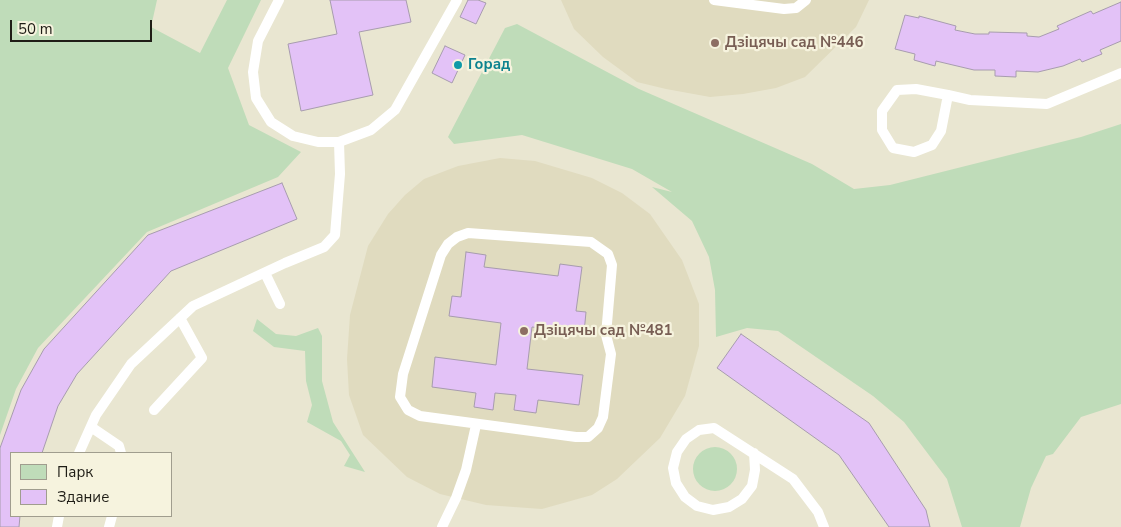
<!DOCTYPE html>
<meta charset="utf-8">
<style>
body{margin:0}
#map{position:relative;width:1121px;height:527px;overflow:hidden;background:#e9e6d1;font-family:"Nunito Sans",sans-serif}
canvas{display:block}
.legend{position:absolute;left:10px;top:452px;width:162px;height:65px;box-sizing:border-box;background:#f6f3de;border:1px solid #a09d8e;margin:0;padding:6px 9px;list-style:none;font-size:15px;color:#1f1d16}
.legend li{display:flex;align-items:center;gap:10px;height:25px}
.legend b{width:25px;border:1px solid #a09d8e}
.scale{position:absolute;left:10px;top:20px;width:142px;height:22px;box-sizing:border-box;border:2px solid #1f1d16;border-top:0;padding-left:6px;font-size:15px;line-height:18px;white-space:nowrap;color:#1f1d16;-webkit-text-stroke:4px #f6f3de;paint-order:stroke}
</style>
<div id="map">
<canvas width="1121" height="527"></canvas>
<ul class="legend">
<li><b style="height:14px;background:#bfdcb9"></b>Парк</li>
<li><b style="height:14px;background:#e3c2f7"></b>Здание</li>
</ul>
<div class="scale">50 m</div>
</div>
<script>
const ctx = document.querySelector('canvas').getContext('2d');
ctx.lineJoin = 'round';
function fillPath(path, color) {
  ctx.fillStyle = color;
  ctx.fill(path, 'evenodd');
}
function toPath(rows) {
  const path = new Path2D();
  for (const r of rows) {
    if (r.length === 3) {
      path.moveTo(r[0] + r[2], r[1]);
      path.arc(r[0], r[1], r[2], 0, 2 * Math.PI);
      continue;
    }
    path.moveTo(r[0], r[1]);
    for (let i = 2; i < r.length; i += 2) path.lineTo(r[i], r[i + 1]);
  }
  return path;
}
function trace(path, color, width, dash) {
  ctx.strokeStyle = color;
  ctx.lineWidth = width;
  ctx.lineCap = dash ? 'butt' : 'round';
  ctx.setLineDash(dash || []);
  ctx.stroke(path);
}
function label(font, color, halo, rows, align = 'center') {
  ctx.font = font + ' "Nunito Sans",sans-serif';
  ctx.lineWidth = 4.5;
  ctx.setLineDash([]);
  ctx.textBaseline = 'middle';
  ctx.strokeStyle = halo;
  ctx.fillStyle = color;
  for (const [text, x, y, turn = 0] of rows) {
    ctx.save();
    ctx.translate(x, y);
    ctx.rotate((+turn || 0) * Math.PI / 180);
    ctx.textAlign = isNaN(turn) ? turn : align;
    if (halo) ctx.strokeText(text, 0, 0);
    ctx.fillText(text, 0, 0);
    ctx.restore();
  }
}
fillPath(toPath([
 [561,0,869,0,856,27,805,77,776,88,743,94,710,97,666,89,637,82,603,57,574,29],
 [500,158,535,161,592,178,622,193,650,214,682,260,699,304,699,346,685,396,660,438,617,479,592,495,542,509,486,505,440,494,407,477,363,435,349,395,347,359,350,315,368,246,388,214,405,195,424,179,458,166]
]), '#e0dbbf');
fillPath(toPath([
 [0,0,157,0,151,27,200,53,227,0,261,0,228,68,249,125,301,152,278,177,147,232,38,348,16,389,0,435],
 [517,24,639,89,812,164,854,189,890,185,1081,137,1121,124,1121,404,1081,417,1053,454,1046,456,1031,488,1020,527,962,527,947,479,904,422,873,396,778,331,747,328,716,337,715,290,709,257,692,221,652,187,672,192,632,169,522,135,454,144,448,137,505,28],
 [257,319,276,334,296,336,318,328,322,336,322,381,333,422,365,472,344,466,350,455,341,441,307,422,312,405,306,381,305,351,274,347,253,331],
 [715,469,22]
]), '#bfdcb9');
const building = toPath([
 [330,0,406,0,411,22,359,32,373,95,301,111,288,44,337,34,330,0],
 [468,0,478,0,486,3,476,24,460,17,468,0],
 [1121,2,1121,41,1100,50,1102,54,1082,62,1080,59,1063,66,1038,72,1016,71,1016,77,995,76,995,70,974,70,936,61,935,66,914,60,915,54,895,49,905,15,919,18,919,16,956,26,955,30,975,34,989,34,989,32,1027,33,1027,36,1039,37,1059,29,1057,26,1091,11,1093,14,1121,2],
 [445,46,465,55,452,83,432,73,445,46],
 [282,183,297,219,171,271,77,374,58,406,42,453,11,453,11,516,20,516,19,527,0,527,0,448,21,390,44,349,148,235,282,183],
 [466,252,486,255,484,267,558,276,560,264,582,267,576,311,586,312,584,333,532,327,527,369,583,375,579,405,538,400,536,413,514,410,516,395,495,393,493,410,474,407,476,393,432,387,435,357,496,365,501,323,449,316,452,296,461,297,466,252],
 [741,334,869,423,926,510,930,527,889,527,839,455,717,368,741,334]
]);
fillPath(building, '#e3c2f7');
trace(building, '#a79cae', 1);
trace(toPath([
 [279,0,258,41,253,72,256,98,271,122,293,136,318,142,339,142,371,130,395,110,457,0],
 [714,0,784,9,796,8,806,0],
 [948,95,941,131,932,145,914,152,893,148,882,130,882,111,897,90,916,89,948,95,970,100,1047,104,1121,73],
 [468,233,591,242,608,254,612,265,606,335,611,354,603,417,598,428,588,437,576,437,420,416,408,410,400,397,403,374,441,255,448,244,457,237,468,233],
 [265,273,280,304],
 [154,410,202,358,180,318],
 [91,427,119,446,121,453],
 [79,453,96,415,131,364,193,306,285,263,324,247,335,235,340,174,339,142],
 [754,453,755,470,752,486,742,499,729,507,713,510,697,506,685,497,676,483,673,468,677,452,686,439,699,430,714,428,793,479,818,512,824,527],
 [57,527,59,516],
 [109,527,112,516],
 [442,527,456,498,466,470,476,425]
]), '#fff', 10);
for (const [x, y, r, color] of [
 [715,43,5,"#8d6e63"],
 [458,65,5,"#0f9aa8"],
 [524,331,5,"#8d6e63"]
]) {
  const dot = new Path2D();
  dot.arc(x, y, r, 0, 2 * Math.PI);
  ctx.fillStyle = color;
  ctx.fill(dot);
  trace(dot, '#f6f3de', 2);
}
label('bold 15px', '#785e54', '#f6f3de', [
 ["Дзіцячы сад №446",725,43],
 ["Дзіцячы сад №481",534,331]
], 'left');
label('bold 15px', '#0d838f', '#f6f3de', [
 ["Горад",468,65]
], 'left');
</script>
